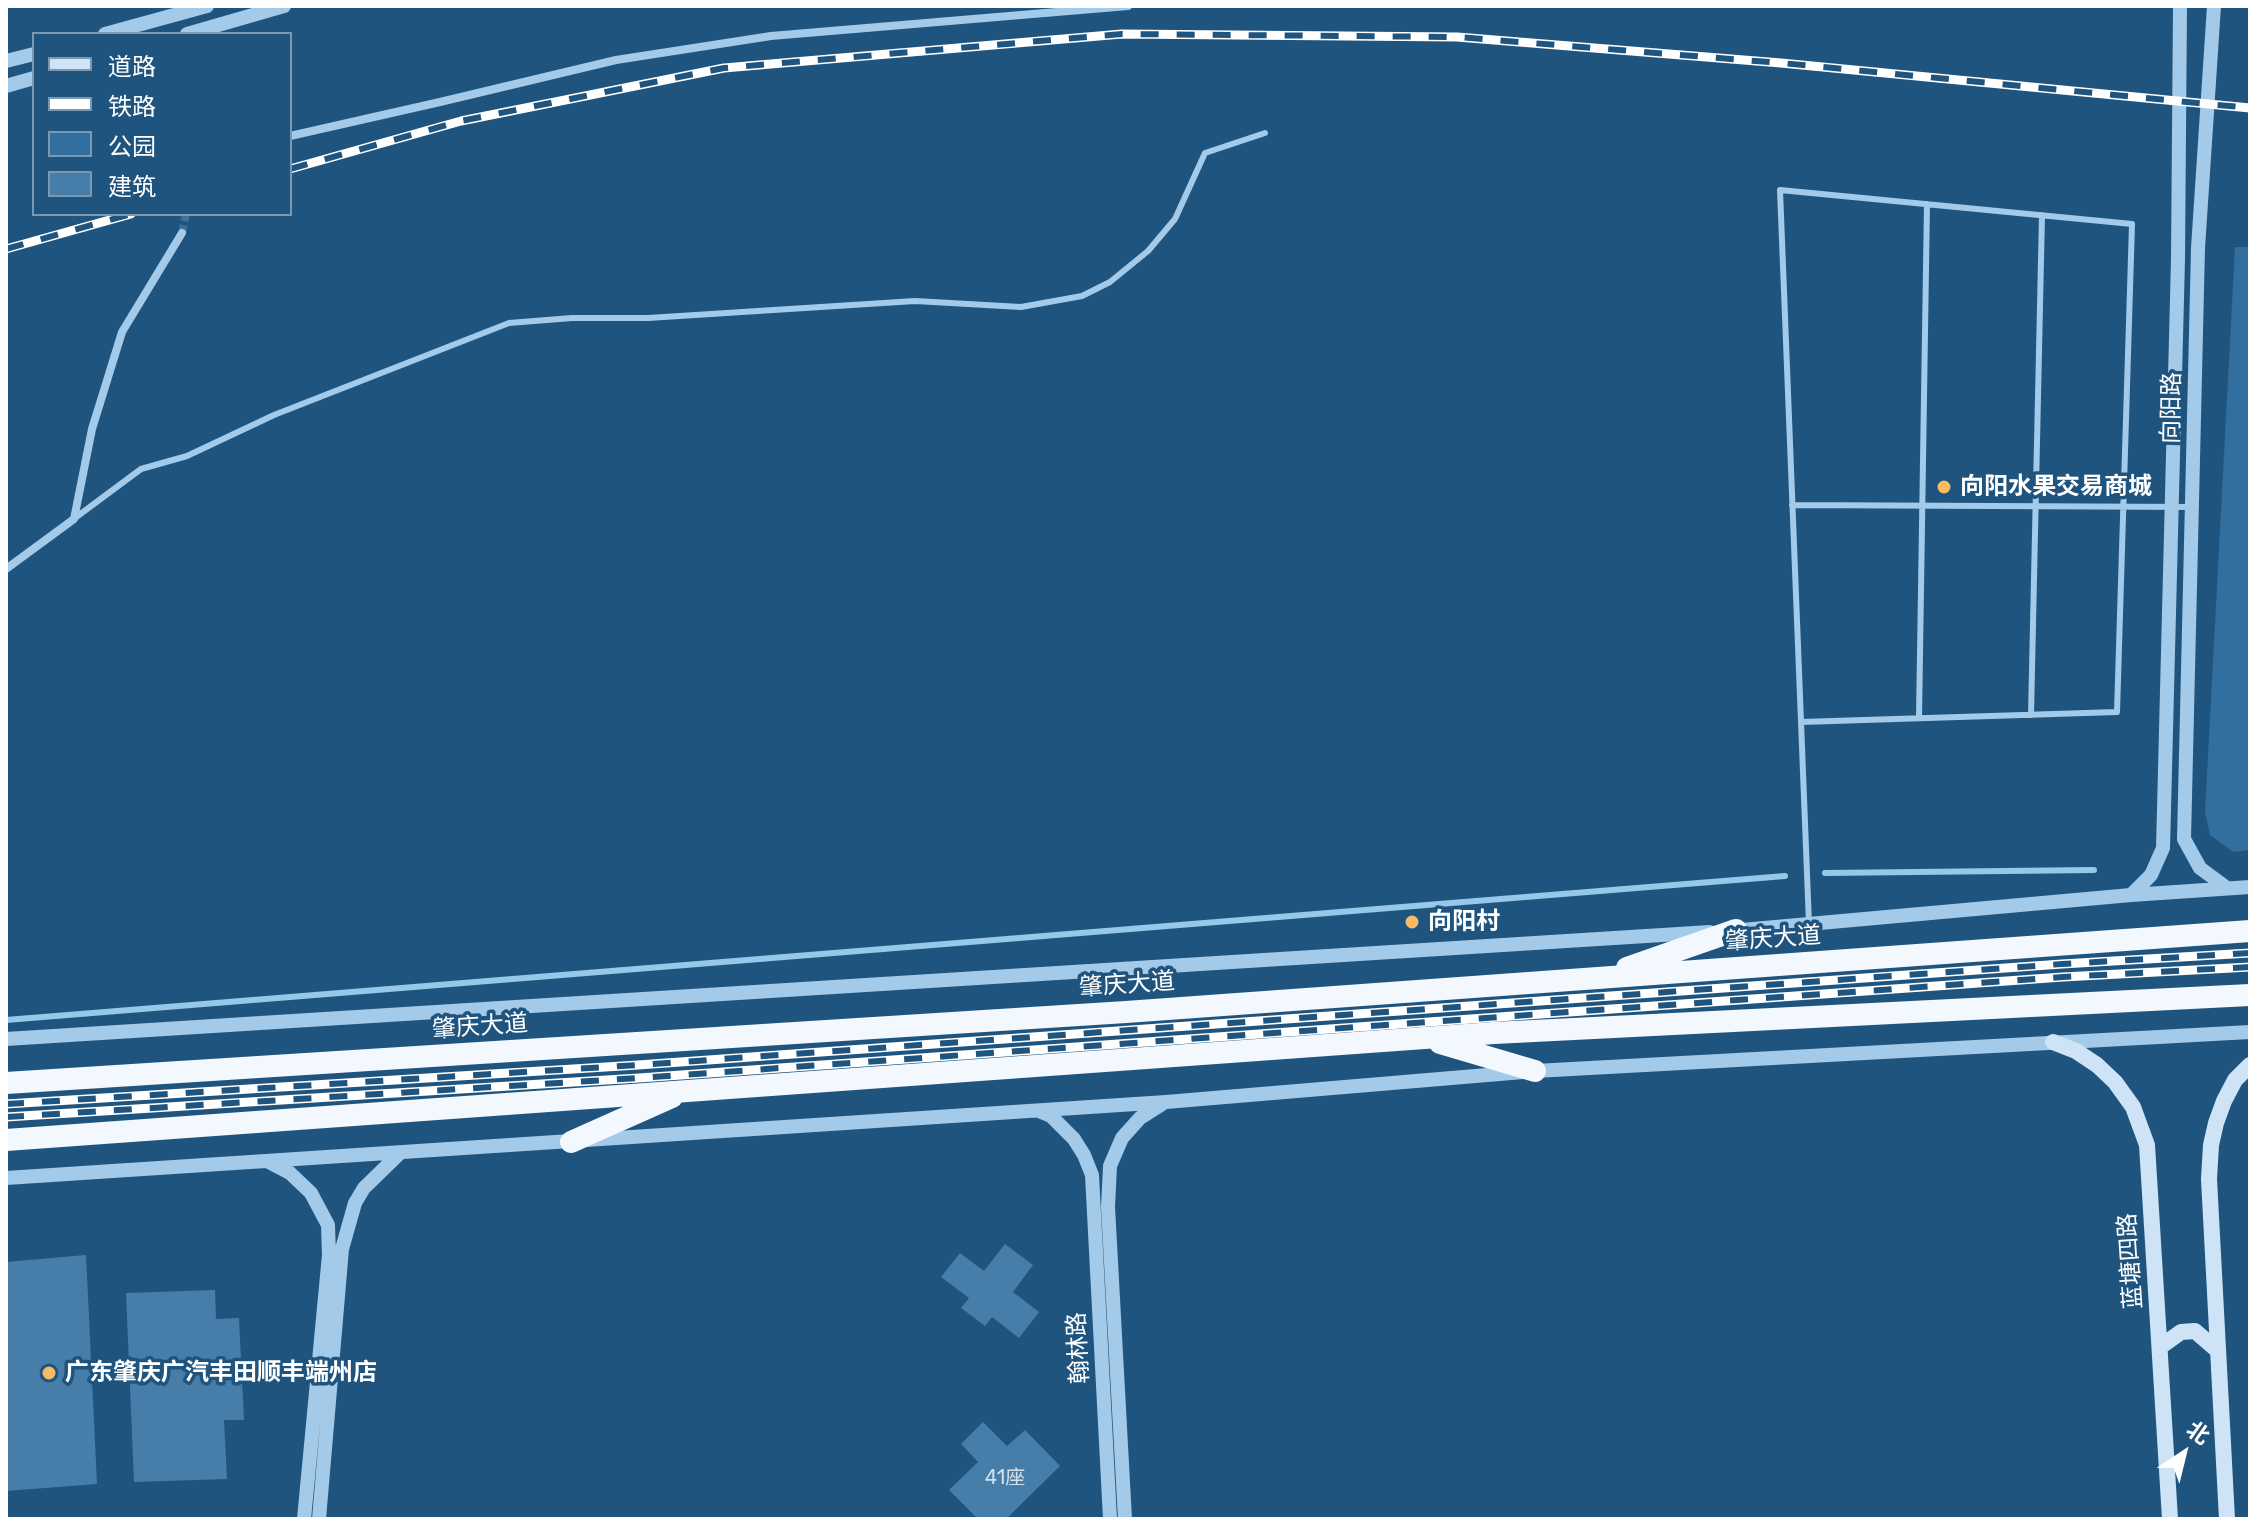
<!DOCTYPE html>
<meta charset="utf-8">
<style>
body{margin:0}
#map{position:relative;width:2256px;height:1525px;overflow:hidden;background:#1f547f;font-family:Rubik,"Noto Sans SC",sans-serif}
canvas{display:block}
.frame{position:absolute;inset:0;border:8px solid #fff;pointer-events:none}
.legend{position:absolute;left:32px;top:32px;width:260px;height:184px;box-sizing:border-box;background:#1f547f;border:2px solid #7998b2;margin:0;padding:10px 14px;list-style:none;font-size:24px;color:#fff}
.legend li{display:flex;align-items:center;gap:16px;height:40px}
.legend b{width:40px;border:2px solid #7998b2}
.north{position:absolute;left:2144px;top:1413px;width:80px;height:80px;-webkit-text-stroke:6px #1f547f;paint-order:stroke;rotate:35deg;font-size:22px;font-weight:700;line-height:32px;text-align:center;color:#fff}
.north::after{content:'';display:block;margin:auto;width:28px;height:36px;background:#fff;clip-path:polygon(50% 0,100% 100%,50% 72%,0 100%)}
</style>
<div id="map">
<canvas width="2256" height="1525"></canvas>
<div class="frame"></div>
<ul class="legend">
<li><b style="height:10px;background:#cee4f6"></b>道路</li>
<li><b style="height:10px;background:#fff"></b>铁路</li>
<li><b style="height:22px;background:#326e9e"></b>公园</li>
<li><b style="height:22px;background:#477ea9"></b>建筑</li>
</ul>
<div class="north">北</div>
</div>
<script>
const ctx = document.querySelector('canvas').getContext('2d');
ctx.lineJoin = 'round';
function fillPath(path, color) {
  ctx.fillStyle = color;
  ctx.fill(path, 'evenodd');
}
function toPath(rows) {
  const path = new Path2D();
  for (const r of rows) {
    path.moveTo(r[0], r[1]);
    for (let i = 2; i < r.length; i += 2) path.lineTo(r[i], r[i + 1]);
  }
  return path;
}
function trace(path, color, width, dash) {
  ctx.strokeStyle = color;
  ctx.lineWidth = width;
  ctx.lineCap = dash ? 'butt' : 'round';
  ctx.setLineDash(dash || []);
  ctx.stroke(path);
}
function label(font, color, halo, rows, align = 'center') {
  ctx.font = font + ' Rubik,"Noto Sans SC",sans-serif';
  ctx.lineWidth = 7;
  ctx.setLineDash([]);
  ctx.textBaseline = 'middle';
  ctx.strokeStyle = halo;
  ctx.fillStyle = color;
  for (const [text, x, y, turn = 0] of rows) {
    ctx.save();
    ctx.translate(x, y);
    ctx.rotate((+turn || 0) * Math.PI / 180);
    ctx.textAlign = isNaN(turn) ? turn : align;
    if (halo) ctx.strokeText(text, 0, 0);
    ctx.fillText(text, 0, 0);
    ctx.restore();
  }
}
fillPath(toPath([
 [2235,247,2250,247,2250,850,2233,852,2210,835,2205,812]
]), '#326e9e');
trace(toPath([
 [1825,873,2094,870],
 [6,1020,1785,876]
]), '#97c7e9', 6);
fillPath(toPath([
 [1005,1244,1033,1265,1013,1292,1039,1312,1019,1338,992,1317,985,1326,961,1308,969,1298,941,1277,960,1253,984,1271],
 [86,1255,97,1484,6,1491,6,1262],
 [215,1290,216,1319,239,1318,244,1420,224,1420,227,1479,134,1482,126,1293],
 [983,1422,1007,1446,1025,1430,1060,1466,1006,1519,978,1519,949,1490,978,1462,961,1444]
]), '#477ea9');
trace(toPath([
 [182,233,186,214]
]), '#416e92', 8, [8, 4]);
trace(toPath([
 [1792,505,2192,507],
 [75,518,141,469,187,456,274,415,509,323,572,318,648,318,915,301,1021,307,1082,296,1110,282,1148,251,1175,219,1205,153,1265,133],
 [2031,715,2042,215],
 [1919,718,1927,204],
 [1801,722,2117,712,2132,224,1780,190,1809,924]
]), '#a3cae8', 6);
trace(toPath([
 [290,136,440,102,616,60,771,36,1128,6],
 [6,569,74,519,92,429,122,332,182,233]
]), '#a3cae8', 8);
trace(toPath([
 [2214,6,2198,248,2184,839,2200,868,2227,888],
 [105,34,207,6],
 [187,34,284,6],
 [6,61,34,54],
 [6,86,34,78],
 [2131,895,2151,875,2163,848,2178,259,2180,6],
 [1731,931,2131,895,2250,887],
 [6,1039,1710,932],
 [1039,1111,1051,1116,1074,1139,1084,1155,1092,1175,1110,1519],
 [269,1162,290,1173,311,1193,328,1225,329,1255,304,1519],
 [6,1178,1166,1102,1535,1071,2250,1032],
 [319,1519,342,1249,355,1203,364,1188,400,1153],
 [1125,1519,1108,1207,1110,1166,1122,1138,1140,1118,1162,1104]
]), '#a3cae8', 14);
trace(toPath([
 [2053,1042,2076,1051,2097,1065,2115,1082,2133,1107,2147,1145,2170,1519],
 [2160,1347,2181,1332,2195,1331,2217,1350],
 [2227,1519,2209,1179,2211,1145,2216,1123,2224,1101,2235,1080,2250,1065]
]), '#cee4f6', 16);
trace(toPath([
 [1627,968,1736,930],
 [1440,1043,1535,1071],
 [6,1083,1126,1012,2250,931],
 [6,1140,1494,1033,2250,995],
 [571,1142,672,1097]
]), '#f2f8fe', 22);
const rail = toPath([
 [290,169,461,121,724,68,1122,34,1457,37,1781,63,2250,108],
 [6,249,131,214],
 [6,1104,638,1065,2062,964,2250,953],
 [6,1117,639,1078,2063,977,2250,967]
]);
trace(rail, '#fff', 9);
trace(rail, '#1f547f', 6, [18]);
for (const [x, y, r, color] of [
 [1944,487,8,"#f6bb63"],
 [1412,922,8,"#f6bb63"],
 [49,1373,8,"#f6bb63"]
]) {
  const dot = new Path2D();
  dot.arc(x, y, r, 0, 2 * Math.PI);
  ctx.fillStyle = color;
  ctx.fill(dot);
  trace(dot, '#1f547f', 3);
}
label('20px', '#d1dfea', null, [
 ["41座",1005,1478]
]);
label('24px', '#fff', '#1f547f', [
 ["向阳路",2172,408,-89],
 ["肇庆大道",1773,939,-4],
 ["肇庆大道",1127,985,-4],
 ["肇庆大道",480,1027,-4],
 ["蓝塘四路",2131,1261,-94],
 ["翰林路",1079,1348,-93]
]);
label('bold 24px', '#fff', '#1f547f', [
 ["向阳水果交易商城",1960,487],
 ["向阳村",1428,922],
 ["广东肇庆广汽丰田顺丰端州店",65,1373]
], 'left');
</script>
